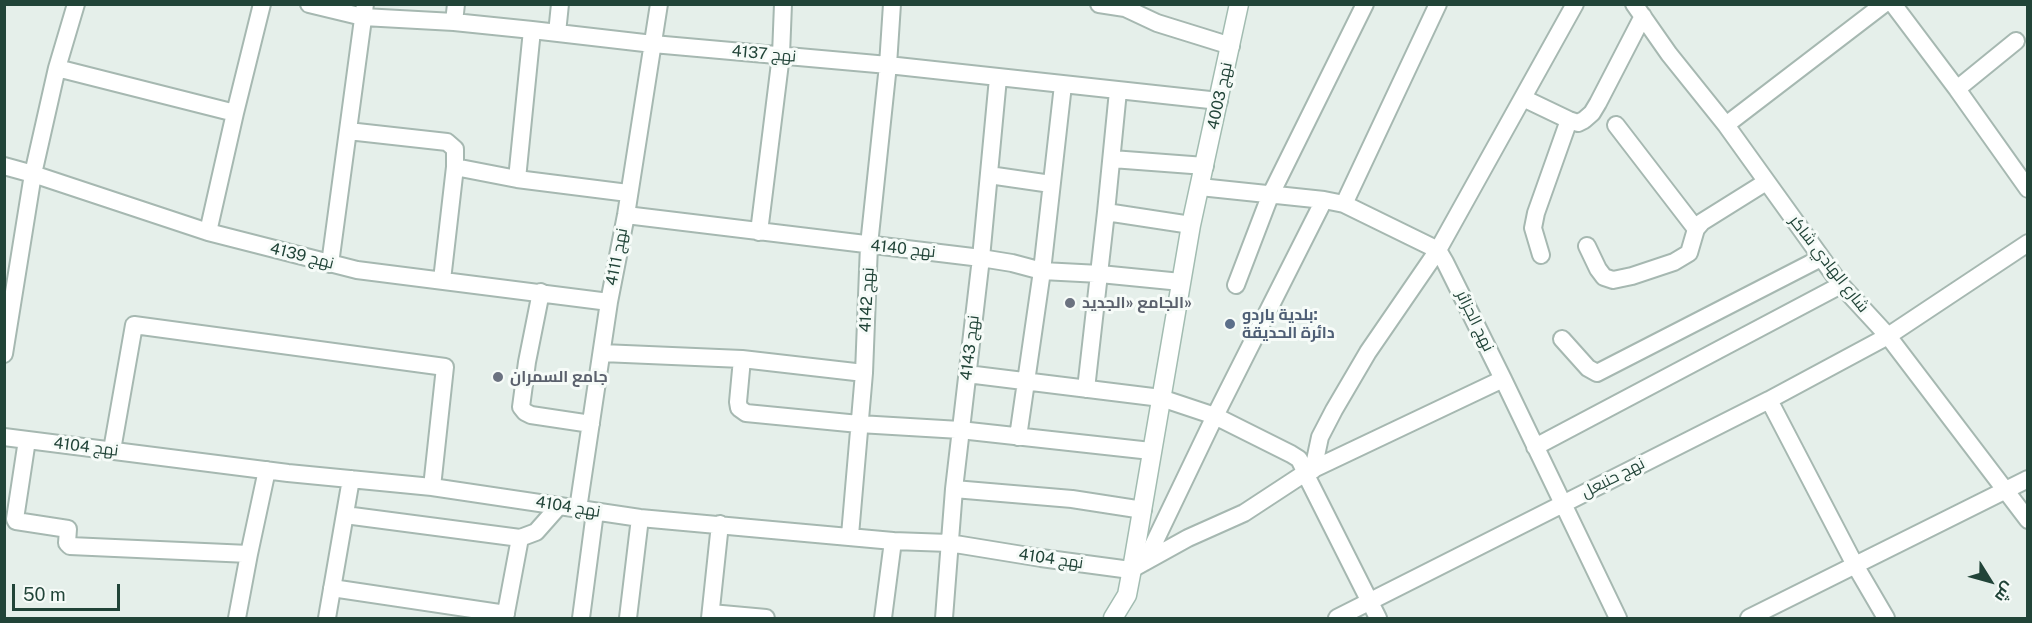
<!DOCTYPE html>
<meta charset="utf-8">
<style>
body{margin:0}
#map{position:relative;width:2032px;height:623px;overflow:hidden;background:#e5efea;font-family:"Public Sans",Cairo,sans-serif}
canvas{display:block}
.frame{position:absolute;inset:0;border:6px solid #214438;pointer-events:none}
.north{position:absolute;left:1960px;top:551px;width:60px;height:60px;-webkit-text-stroke:4px #f6fbf8;paint-order:stroke;rotate:127deg;font-size:16px;font-weight:700;line-height:24px;text-align:center;color:#214438}
.north::after{content:'';display:block;margin:auto;width:21px;height:27px;background:#214438;clip-path:polygon(50% 0,100% 100%,50% 72%,0 100%)}
.scale{position:absolute;left:12px;top:584px;width:108px;height:27px;box-sizing:border-box;border:3px solid #214438;border-top:0;padding-left:8px;font-size:18px;line-height:21px;white-space:nowrap;color:#214438;-webkit-text-stroke:4px #f6fbf8;paint-order:stroke}
</style>
<div id="map">
<canvas width="2032" height="623"></canvas>
<div class="frame"></div>
<div class="north">ش</div>
<div class="scale">50 m</div>
</div>
<script>
const ctx = document.querySelector('canvas').getContext('2d');
ctx.lineJoin = 'round';
function toPath(rows) {
  const path = new Path2D();
  for (const r of rows) {
    path.moveTo(r[0], r[1]);
    for (let i = 2; i < r.length; i += 2) path.lineTo(r[i], r[i + 1]);
  }
  return path;
}
function trace(path, color, width, dash) {
  ctx.strokeStyle = color;
  ctx.lineWidth = width;
  ctx.lineCap = dash ? 'butt' : 'round';
  ctx.setLineDash(dash || []);
  ctx.stroke(path);
}
function label(font, color, halo, rows, align = 'center') {
  ctx.font = font + ' "Public Sans",Cairo,sans-serif';
  ctx.lineWidth = 6;
  ctx.setLineDash([]);
  ctx.textBaseline = 'middle';
  ctx.strokeStyle = halo;
  ctx.fillStyle = color;
  for (const [text, x, y, turn = 0] of rows) {
    ctx.save();
    ctx.translate(x, y);
    ctx.rotate((+turn || 0) * Math.PI / 180);
    ctx.textAlign = isNaN(turn) ? turn : align;
    if (halo) ctx.strokeText(text, 0, 0);
    ctx.fillText(text, 0, 0);
    ctx.restore();
  }
}
const street = toPath([
 [309,4,363,17,454,22,532,30,653,44,888,65,1219,101],
 [1099,4,1125,8,1157,23,1231,46],
 [1634,4,1669,54,1726,125,1841,285,1888,336,2028,520],
 [1893,4,1957,89,2028,189],
 [454,22,456,4],
 [557,33,560,4],
 [57,68,235,113],
 [1957,89,2016,41],
 [1523,98,1569,120,1578,123,1584,120,1592,113,1598,103,1643,16],
 [1616,125,1696,229],
 [1726,125,1884,4],
 [348,131,447,142,455,149,455,167,517,179,628,193],
 [1112,159,1205,166],
 [4,166,33,174,208,232,357,270,609,302],
 [989,175,1051,184],
 [517,179,532,30],
 [1200,187,1324,200,1344,204,1438,250,1445,262,1503,379,1618,618],
 [1344,204,1438,4],
 [1106,212,1191,225],
 [626,215,981,258,1012,263,1042,271,1100,274,1181,282],
 [208,232,235,113,262,4],
 [759,232,781,55,783,4],
 [1587,246,1598,269,1604,277,1613,280,1632,276,1674,262,1689,253,1696,229,1702,222,1766,182],
 [1541,255,1533,228,1536,213,1569,120],
 [330,264,365,4],
 [442,280,455,167],
 [1236,285,1270,196,1365,4],
 [541,292,527,362,521,407,525,412,531,415,591,424],
 [1562,339,1588,368,1597,373,1821,258],
 [602,353,742,359,864,373],
 [4,354,33,174,57,68,76,4],
 [742,359,738,402,739,408,746,413,859,424,960,430,1151,451],
 [967,374,1161,398,1215,416,1291,454,1299,459,1302,465,1305,473,1378,618],
 [1086,389,1106,212,1118,91],
 [1769,400,1855,565,1886,618],
 [4,437,288,473,432,487,640,518,893,541,949,543,1041,558,1123,569,1132,569,1188,538,1244,513,1305,473,1503,379],
 [1018,437,1042,271,1063,85],
 [27,440,15,519,16,521,68,529,67,543,70,546,249,554],
 [1535,447,1841,285],
 [112,450,134,325,445,367,432,487],
 [1313,470,1320,437,1334,410,1368,352,1438,250,1575,4],
 [954,489,1072,499,1143,510],
 [578,509,609,302,626,215,659,4],
 [345,515,520,538,536,532,559,506],
 [850,535,864,373,869,245,888,65,892,4],
 [1145,562,1215,416,1324,200],
 [332,588,506,614],
 [711,613,766,618],
 [237,618,249,554,267,470],
 [327,618,351,479],
 [505,618,520,538],
 [581,618,595,512],
 [628,618,640,518],
 [710,618,720,524],
 [883,618,893,541],
 [944,618,954,489,981,258,998,78],
 [1337,618,1769,400,1888,336,2028,243],
 [1749,618,2028,479]
]);
const secondary = toPath([
 [1113,618,1127,595,1132,569,1191,225,1239,4]
]);
trace(street, '#a6b8b1', 20);
trace(secondary, '#a2bcb1', 21);
trace(street, '#fff', 16);
trace(secondary, '#fff', 18);
for (const [x, y, r, color] of [
 [1070,303,6,"#6b7280"],
 [1230,324,6,"#5c6f8a"],
 [498,377,6,"#6b7280"]
]) {
  const dot = new Path2D();
  dot.arc(x, y, r, 0, 2 * Math.PI);
  ctx.fillStyle = color;
  ctx.fill(dot);
  trace(dot, '#f6fbf8', 2);
}
label('16px', '#214438', '#f6fbf8', [
 ["نهج 4137",764,54,5],
 ["نهج 4003",1220,96,-78],
 ["نهج 4140",903,249,6],
 ["نهج 4139",302,256,14],
 ["نهج 4111",617,257,-79],
 ["شارع الهادي شاكر",1829,264,52],
 ["نهج 4142",867,300,-87],
 ["نهج الجزائر",1475,321,64],
 ["نهج 4143",970,348,-83],
 ["نهج 4104",86,447,7],
 ["نهج حنبعل",1613,478,-27],
 ["نهج 4104",568,507,9],
 ["نهج 4104",1051,559,8]
]);
label('bold 16px', '#5b616d', '#f6fbf8', [
 ["الجامع «الجديد»",1082,303],
 ["جامع السمران",510,377]
], 'left');
label('bold 16px', '#4e5e75', '#f6fbf8', [
 ["بلدية باردو:",1242,315],
 ["دائرة الحديقة",1242,333]
], 'left');
</script>
